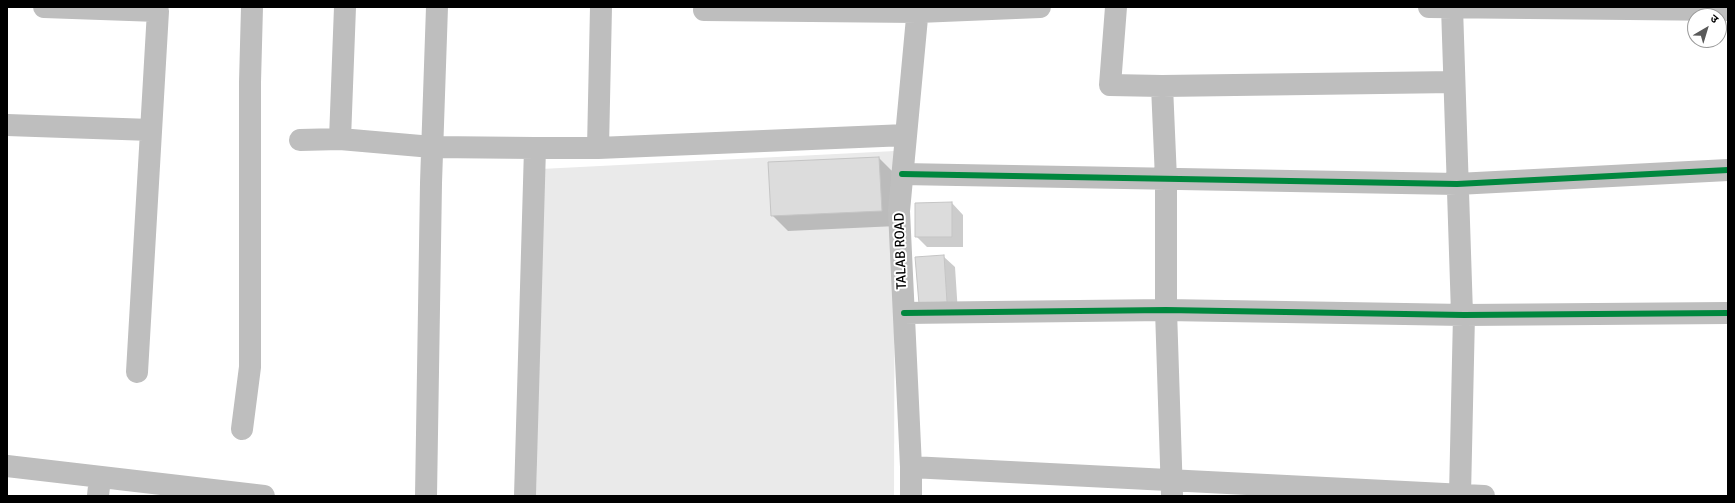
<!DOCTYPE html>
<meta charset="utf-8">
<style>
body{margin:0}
#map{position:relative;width:1735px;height:503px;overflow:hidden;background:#fff;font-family:Signika,"Noto Sans Devanagari",sans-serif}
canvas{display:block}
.frame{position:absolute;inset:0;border:8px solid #000;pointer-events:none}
.north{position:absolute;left:1687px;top:8px;width:40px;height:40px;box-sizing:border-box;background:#fff;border:1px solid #999;border-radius:50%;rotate:38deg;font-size:11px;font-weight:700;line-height:16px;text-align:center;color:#000}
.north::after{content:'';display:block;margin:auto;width:14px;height:18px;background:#595959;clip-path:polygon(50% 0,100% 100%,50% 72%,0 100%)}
</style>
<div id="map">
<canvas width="1735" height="503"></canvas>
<div class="frame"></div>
<div class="north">उ</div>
</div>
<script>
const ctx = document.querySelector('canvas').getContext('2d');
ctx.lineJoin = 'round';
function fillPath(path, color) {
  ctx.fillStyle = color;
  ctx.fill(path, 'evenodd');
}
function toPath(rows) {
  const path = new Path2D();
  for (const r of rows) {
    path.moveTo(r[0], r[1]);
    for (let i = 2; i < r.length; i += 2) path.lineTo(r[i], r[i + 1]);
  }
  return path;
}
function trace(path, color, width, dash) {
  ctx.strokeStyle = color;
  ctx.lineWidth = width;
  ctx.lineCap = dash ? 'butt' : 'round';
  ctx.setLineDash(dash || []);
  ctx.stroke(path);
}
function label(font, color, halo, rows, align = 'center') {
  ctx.font = font + ' Signika,sans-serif';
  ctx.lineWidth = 4;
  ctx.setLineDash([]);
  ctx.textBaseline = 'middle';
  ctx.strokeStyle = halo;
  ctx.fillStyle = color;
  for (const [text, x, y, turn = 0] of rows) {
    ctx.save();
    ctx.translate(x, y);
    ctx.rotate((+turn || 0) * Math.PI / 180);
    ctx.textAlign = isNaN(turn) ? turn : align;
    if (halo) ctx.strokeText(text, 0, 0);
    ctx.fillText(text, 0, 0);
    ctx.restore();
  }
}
fillPath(toPath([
 [895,151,894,496,536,496,541,169]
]), '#eaeaea');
fillPath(toPath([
 [879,158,895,174,897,226,788,231,772,215],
 [952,203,963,215,963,247,927,247,916,236],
 [943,256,955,267,958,313,931,314]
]), '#0003');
const building = toPath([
 [879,157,882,211,771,216,768,162,879,157],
 [952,202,952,237,915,237,915,203,952,202],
 [944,255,947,302,919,304,915,257,944,255]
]);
fillPath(building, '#dcdcdc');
trace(building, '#c5c5c5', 1);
trace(toPath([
 [44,7,158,11,137,372],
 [1116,7,1110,85,1162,86,1454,82],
 [1429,7,1728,10],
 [1452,7,1462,314,1464,315,1460,495],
 [704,10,918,12,1040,7],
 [1162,86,1166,179,1166,310,1172,495],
 [7,125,151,130],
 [340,139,345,7],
 [300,140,340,139,432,147,535,148],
 [598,148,906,135],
 [902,174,1457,184,1728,170],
 [904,313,1166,310,1464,315,1728,313],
 [242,429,250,367,250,82,252,7],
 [7,466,264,496],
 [911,467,1484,496],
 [98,496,100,477],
 [426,496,431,183,437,7],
 [525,496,535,148,598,148,601,7],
 [911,496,911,467,899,211,918,7]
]), '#bebebe', 22);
trace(toPath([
 [902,174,1457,184,1728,170],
 [904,313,1166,310,1464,315,1728,313]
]), '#00873e', 6);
label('14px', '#000', '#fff', [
 ["TALAB ROAD",901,251,-92]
]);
</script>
